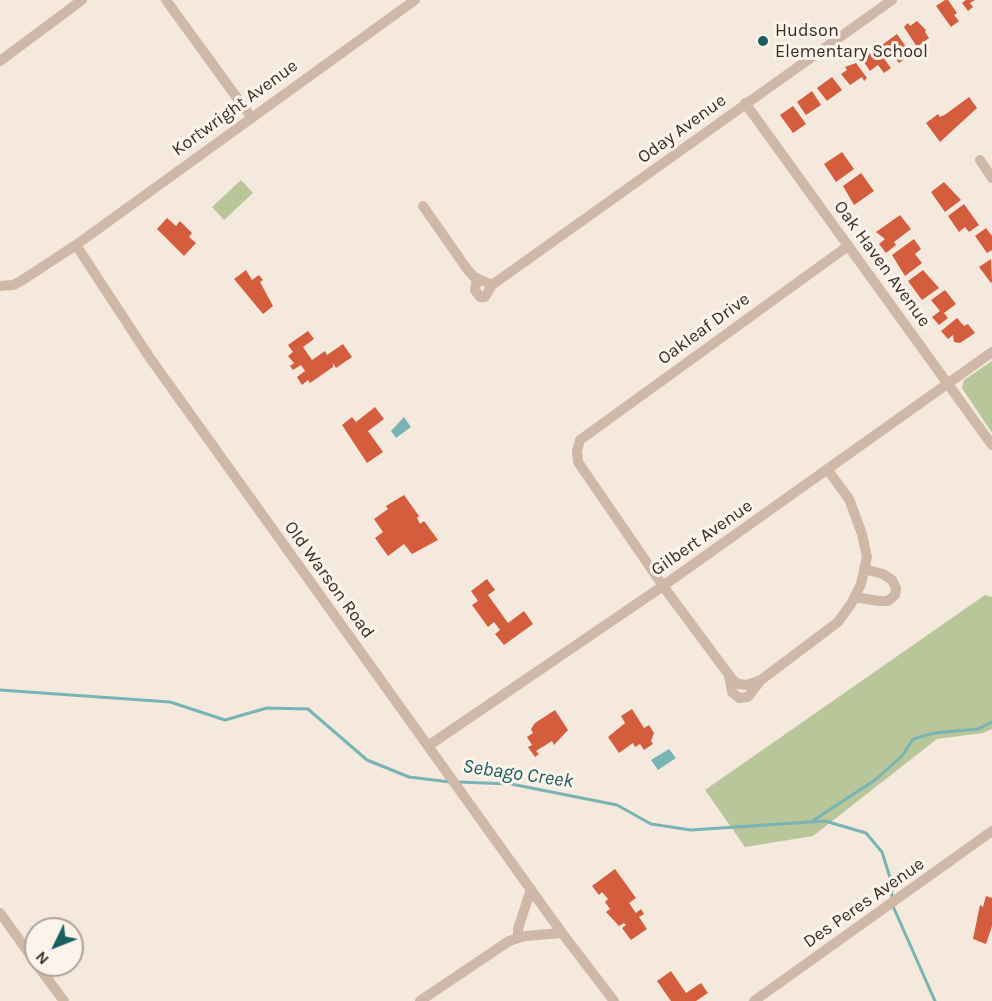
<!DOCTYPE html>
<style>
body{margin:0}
#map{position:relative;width:992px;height:1001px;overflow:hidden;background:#f5e9dd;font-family:Karla,sans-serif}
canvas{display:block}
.north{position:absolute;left:24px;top:917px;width:60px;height:60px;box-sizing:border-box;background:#fcf3ea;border:2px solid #aea49c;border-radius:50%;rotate:227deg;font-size:16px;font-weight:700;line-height:24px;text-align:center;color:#3a2d28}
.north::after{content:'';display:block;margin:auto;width:21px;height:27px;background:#195e61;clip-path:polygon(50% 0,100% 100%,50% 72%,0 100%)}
</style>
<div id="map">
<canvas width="992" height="1001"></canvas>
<div class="north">N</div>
</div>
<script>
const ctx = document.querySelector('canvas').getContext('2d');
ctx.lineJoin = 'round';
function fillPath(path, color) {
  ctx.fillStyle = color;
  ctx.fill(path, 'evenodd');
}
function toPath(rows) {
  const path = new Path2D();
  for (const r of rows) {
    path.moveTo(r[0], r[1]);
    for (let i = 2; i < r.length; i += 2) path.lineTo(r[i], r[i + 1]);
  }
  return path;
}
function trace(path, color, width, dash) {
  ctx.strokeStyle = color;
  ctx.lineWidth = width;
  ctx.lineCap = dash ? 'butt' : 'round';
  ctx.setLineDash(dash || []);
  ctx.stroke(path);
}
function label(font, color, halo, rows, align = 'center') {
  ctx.font = font + ' Karla,sans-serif';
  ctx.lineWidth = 6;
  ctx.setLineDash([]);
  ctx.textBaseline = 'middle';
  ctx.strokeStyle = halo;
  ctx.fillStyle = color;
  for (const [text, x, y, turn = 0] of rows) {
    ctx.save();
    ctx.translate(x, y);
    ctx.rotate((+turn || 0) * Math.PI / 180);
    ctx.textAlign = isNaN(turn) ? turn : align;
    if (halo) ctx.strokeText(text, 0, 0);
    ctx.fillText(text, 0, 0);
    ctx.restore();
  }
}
fillPath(toPath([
 [241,180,253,193,224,220,212,207],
 [992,361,992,433,962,388,964,380],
 [985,595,992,597,992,729,983,733,937,739,813,836,745,847,705,790]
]), '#b8c69a');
fillPath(toPath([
 [404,417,411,427,396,438,391,431],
 [669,749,676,758,658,770,651,760]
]), '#78b4b5');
trace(toPath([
 [0,690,170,702,225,720,267,708,308,709,367,760,409,777,450,782],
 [457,782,511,784,617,805,651,824,691,830,825,821,866,833,882,852,891,881,892,898],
 [814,820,875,780,902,756,913,739,934,733,978,729,992,722],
 [892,904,935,1001]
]), '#78b4b5', 3);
fillPath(toPath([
 [945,0,948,0,957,13,954,15,959,21,951,27,936,6],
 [966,0,975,0,970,3,973,7,968,11,962,3],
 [917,21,926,30,925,32,929,38,917,47,904,27,908,23,910,26],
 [897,34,911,54,899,63,893,55,890,57,882,45],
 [877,49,891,68,884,73,878,65,870,71,862,59],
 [856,63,867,78,864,81,862,77,850,85,841,74,847,70,845,67],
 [832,77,842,90,827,101,817,88],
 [812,91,821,105,806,115,797,102],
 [969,97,977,108,940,142,926,123,938,114,940,117,946,114],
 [793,106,806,124,793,133,780,115],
 [842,152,854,169,836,182,824,164],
 [861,173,874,191,854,205,843,186],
 [944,182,961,200,945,212,931,192],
 [964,204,979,225,969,232,965,227,959,232,948,216],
 [900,215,911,229,894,242,896,245,886,253,879,244,885,239,876,232],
 [167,218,176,226,180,221,192,233,189,237,196,243,184,256,157,229],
 [986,228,992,236,992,250,987,253,975,236],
 [914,239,921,249,915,254,922,263,905,276,892,255],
 [991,259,992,282,991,283,979,267],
 [246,270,252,280,259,275,263,280,260,282,273,306,263,314,234,279],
 [923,270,939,288,922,300,908,281],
 [945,290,956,304,944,313,948,318,939,325,932,317,940,311,931,300],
 [957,318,964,326,968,324,975,333,960,343,954,342,953,335,948,339,941,331],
 [308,331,314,339,303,347,312,360,325,351,327,355,343,344,352,357,336,368,333,363,333,367,310,383,308,380,302,385,297,377,305,371,301,365,293,370,290,366,294,363,288,356,293,352,288,345],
 [375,407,384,419,368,431,383,452,367,463,342,425,352,417,356,422],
 [404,495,419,516,417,518,420,524,424,521,438,540,412,554,404,544,388,556,375,538,383,532,374,519,388,509,386,506],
 [487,579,495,590,488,595,508,623,524,611,533,624,504,645,495,634,500,630,494,622,488,627,472,605,478,601,471,591],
 [632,709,644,728,649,725,654,733,651,741,653,744,644,750,640,744,635,747,633,743,619,753,608,737,625,723,621,716],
 [555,710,568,730,554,745,552,741,536,751,539,754,535,757,528,747,532,745,527,737,533,733,531,729,535,723],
 [615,869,636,898,629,903,636,913,641,909,644,914,639,917,647,929,631,940,622,928,626,925,624,923,619,926,606,912,610,909,605,902,608,899,602,892,599,895,592,886],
 [986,896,992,898,992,926,986,944,973,939,980,905,983,907],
 [671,971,686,993,701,983,708,993,696,1001,671,1001,657,981]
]), '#d35d3d');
trace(toPath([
 [166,0,251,117],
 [0,61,82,0],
 [745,103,992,445],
 [980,160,992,178],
 [423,206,467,269,474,277,492,285],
 [76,245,150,358,562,933,614,1001],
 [477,278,475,290,480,297,485,297,492,285],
 [492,285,892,0],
 [0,286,13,285,21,281,76,245,415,0],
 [827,469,849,499,862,534,867,557,861,584,851,604,838,622,761,680,747,685,738,684,732,679,663,586,578,462,577,451,580,440,848,246],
 [855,597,878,601,888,601,895,595,896,588,892,580,883,574,864,569],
 [729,675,732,692,739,698,748,697,761,680],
 [428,746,663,586,992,352],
 [0,913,36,963],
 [518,938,518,929,531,889],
 [37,965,64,1001],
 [420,1001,509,941,525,936,562,933],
 [754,1001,992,831]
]), '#cfb8a7', 10);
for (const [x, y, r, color] of [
 [763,41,6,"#195e61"]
]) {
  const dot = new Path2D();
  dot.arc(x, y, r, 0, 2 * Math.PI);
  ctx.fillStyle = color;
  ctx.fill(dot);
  trace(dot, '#fcf3ea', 2);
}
label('18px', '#3a2d28', '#fcf3ea', [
 ["Hudson",775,31],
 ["Elementary School",775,52]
], 'left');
label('18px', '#3a2d28', '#fcf3ea', [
 ["Kortwright Avenue",235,108,-36],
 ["Oday Avenue",682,129,-36],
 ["Oak Haven Avenue",882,264,54],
 ["Oakleaf Drive",704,329,-36],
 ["Gilbert Avenue",702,538,-35],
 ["Old Warson Road",329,580,54],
 ["Des Peres Avenue",864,903,-35]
]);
label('italic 20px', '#195e61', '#fcf3ea', [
 ["Sebago Creek",518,774,8]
]);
</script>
